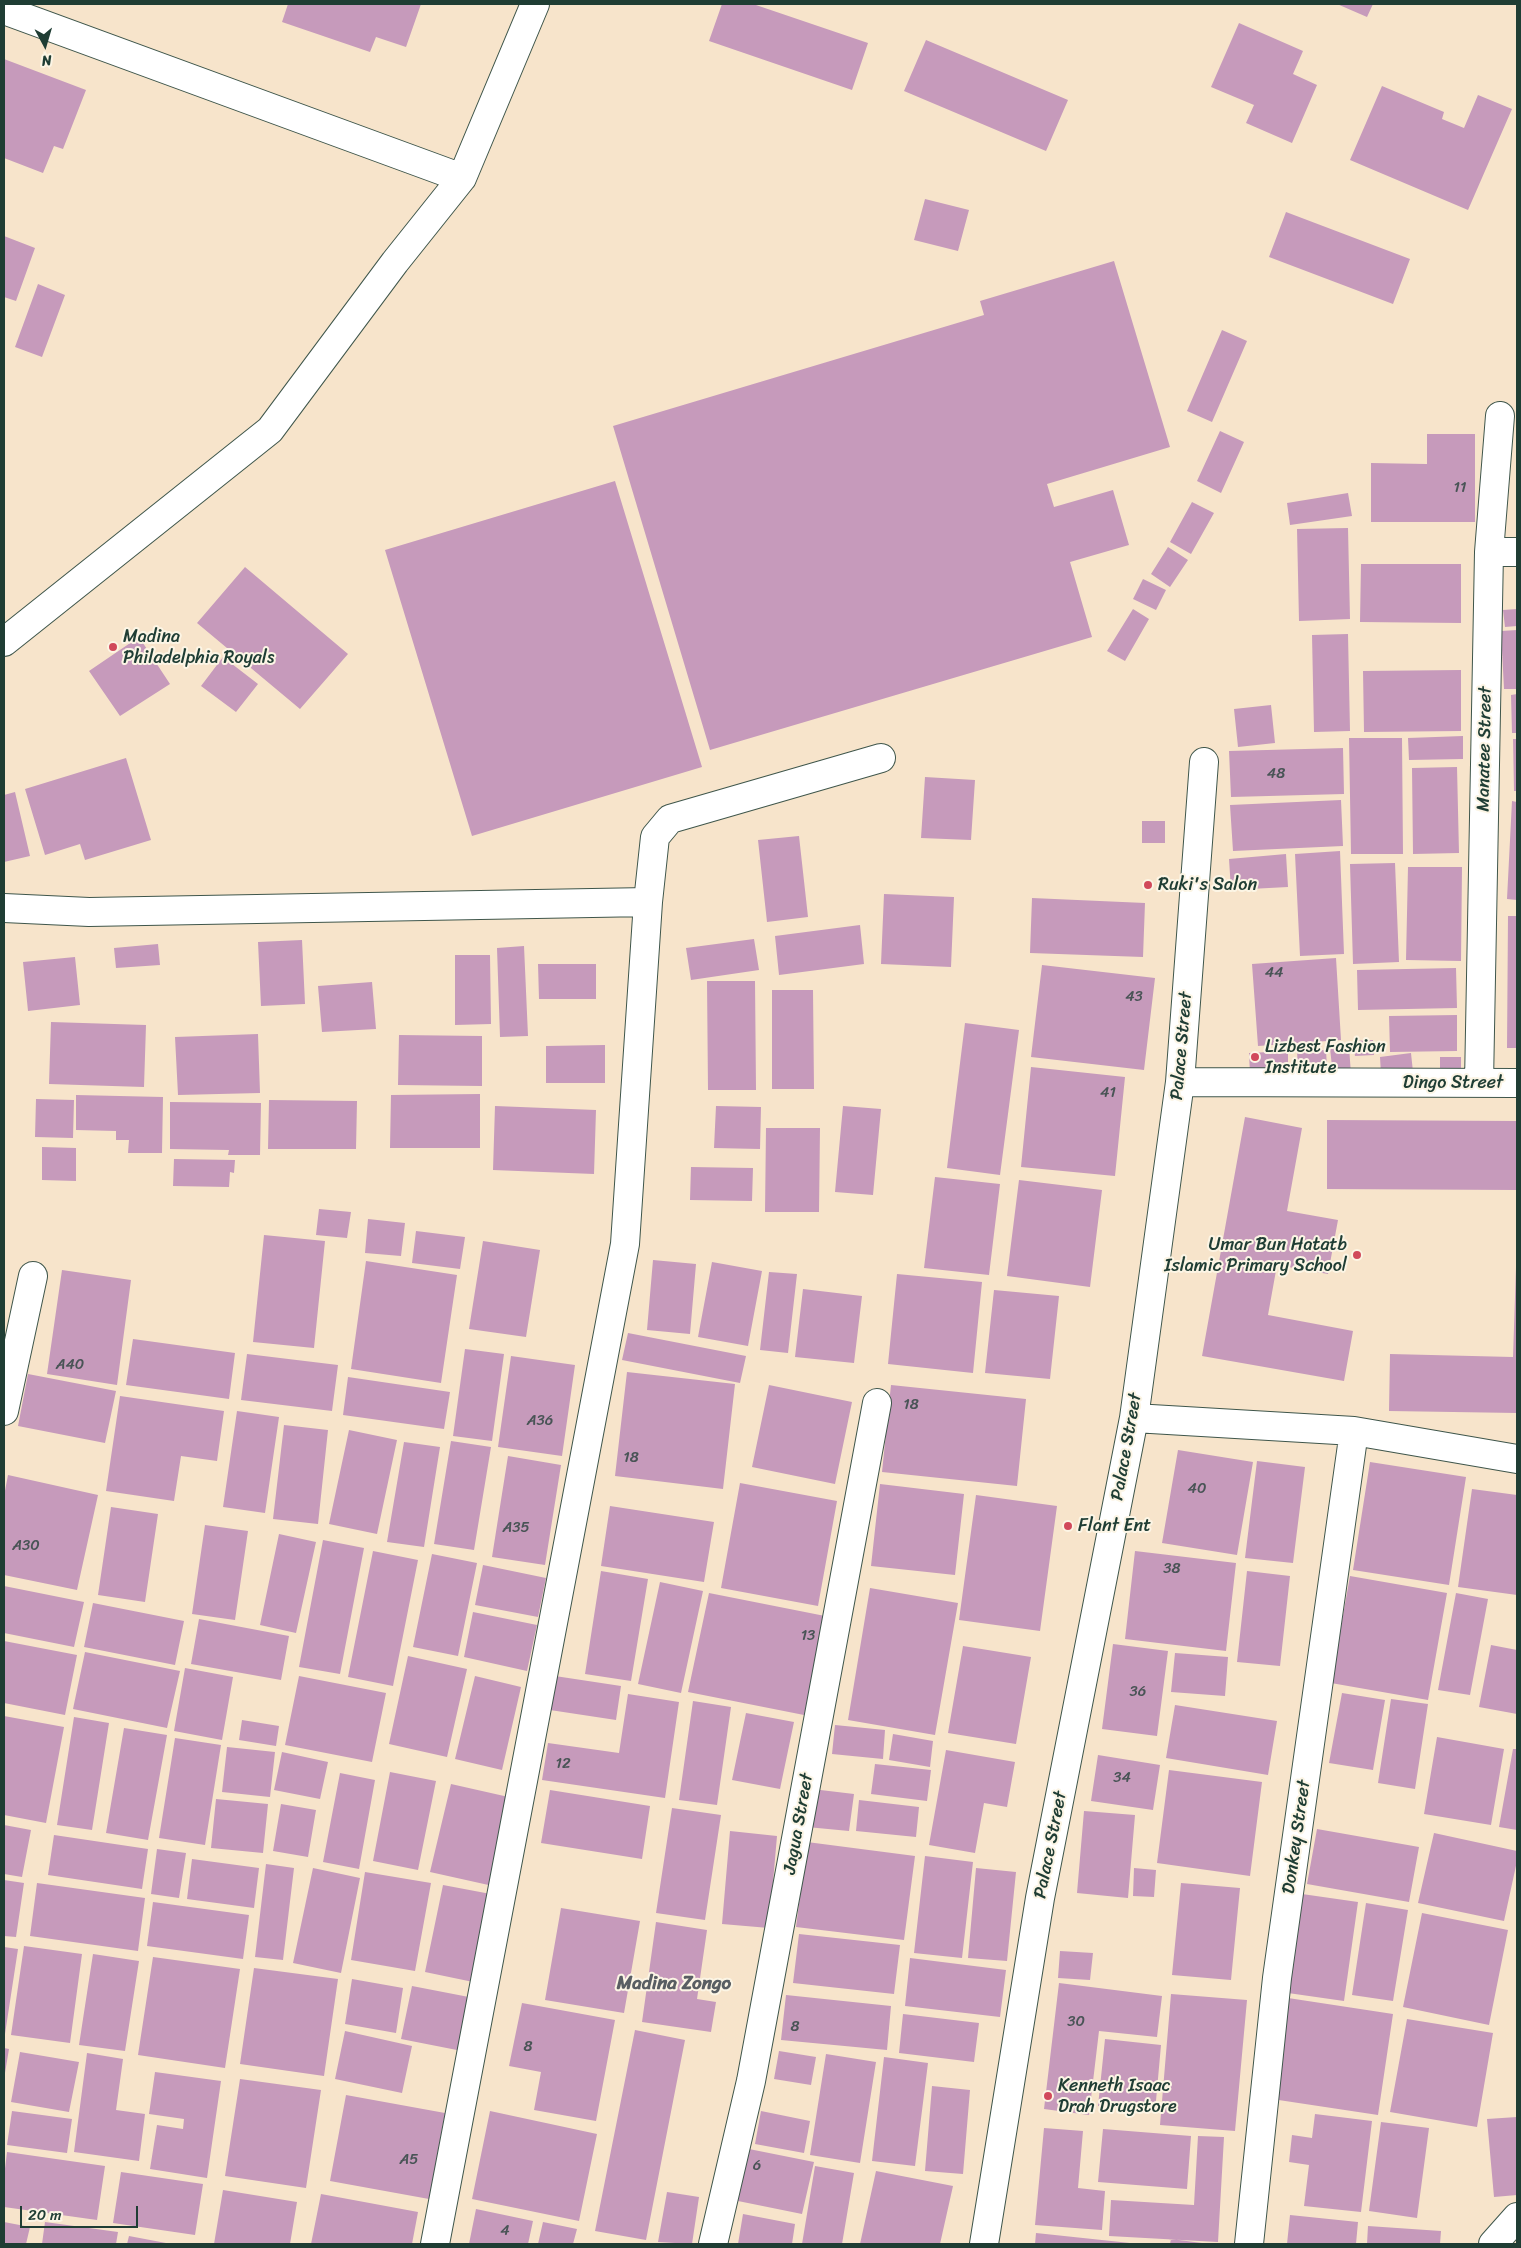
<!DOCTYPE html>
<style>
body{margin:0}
#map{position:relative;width:1521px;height:2248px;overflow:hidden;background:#f7e4cb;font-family:Sriracha,sans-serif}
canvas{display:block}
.frame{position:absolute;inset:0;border:5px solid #1f3d34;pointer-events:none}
.north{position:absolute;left:20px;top:20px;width:50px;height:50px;-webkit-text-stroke:4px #fcf5e5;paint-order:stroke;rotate:174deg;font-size:14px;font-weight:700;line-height:20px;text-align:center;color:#1f3d34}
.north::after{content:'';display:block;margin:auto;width:18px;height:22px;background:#1f3d34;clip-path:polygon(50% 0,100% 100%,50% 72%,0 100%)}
.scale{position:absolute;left:20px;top:2206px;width:118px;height:22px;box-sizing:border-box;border:2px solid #1f3d34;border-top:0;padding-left:6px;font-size:15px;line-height:18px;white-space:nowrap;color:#1f3d34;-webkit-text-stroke:4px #fcf5e5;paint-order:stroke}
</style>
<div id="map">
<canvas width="1521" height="2248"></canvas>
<div class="frame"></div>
<div class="north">N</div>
<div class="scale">20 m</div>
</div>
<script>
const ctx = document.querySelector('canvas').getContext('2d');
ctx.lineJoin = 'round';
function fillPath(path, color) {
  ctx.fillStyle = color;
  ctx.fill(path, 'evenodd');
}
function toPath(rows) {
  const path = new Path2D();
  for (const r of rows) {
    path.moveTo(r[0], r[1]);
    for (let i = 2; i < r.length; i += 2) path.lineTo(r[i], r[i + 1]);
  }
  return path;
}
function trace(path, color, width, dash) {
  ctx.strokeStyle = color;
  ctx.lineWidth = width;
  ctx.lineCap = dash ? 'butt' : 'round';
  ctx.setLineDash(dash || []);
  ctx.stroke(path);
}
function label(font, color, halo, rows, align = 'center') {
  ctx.font = font + ' Sriracha,sans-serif';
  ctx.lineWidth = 4;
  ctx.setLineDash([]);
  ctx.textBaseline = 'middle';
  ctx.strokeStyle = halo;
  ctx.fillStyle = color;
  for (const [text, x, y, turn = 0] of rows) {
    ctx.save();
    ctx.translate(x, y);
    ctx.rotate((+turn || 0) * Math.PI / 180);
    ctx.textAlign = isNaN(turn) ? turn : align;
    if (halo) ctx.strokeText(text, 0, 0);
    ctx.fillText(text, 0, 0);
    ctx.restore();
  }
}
fillPath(toPath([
 [288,4,421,4,406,47,376,37,370,52,282,22],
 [722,4,753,4,868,43,852,90,709,41],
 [1337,4,1373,4,1367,17],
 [1239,23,1303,51,1293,74,1317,85,1292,143,1246,123,1254,105,1211,87],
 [926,40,1068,100,1046,151,904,91],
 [4,59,86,90,63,149,54,146,43,173,4,158],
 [1382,86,1444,112,1442,119,1464,128,1478,95,1512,109,1468,210,1350,160],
 [925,199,969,210,958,251,914,240],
 [1286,212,1410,259,1393,304,1269,257],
 [4,236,35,248,16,301,4,297],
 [1114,261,1170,447,1047,484,1054,507,1113,490,1129,545,1070,562,1092,637,710,750,613,426,984,315,980,301],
 [38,284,65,295,42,357,15,347],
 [1222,330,1247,341,1212,422,1187,411],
 [1220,431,1244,442,1221,493,1197,481],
 [1427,434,1475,434,1475,522,1371,522,1371,463,1427,464],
 [615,481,702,767,472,836,385,550],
 [1348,493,1352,516,1290,525,1287,503],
 [1192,502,1214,513,1191,554,1170,542],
 [1348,528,1350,619,1299,621,1297,529],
 [1168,547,1188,560,1170,587,1151,574],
 [1361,564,1461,564,1461,623,1360,622],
 [245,567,348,654,300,709,197,623],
 [1143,579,1166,590,1156,610,1133,599],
 [1133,609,1149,619,1125,661,1107,651],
 [1517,609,1517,626,1505,627,1503,610],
 [1517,630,1517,689,1504,689,1501,631],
 [1348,634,1350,731,1314,732,1312,635],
 [139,637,170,684,120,716,89,671],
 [223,657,258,684,236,712,201,686],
 [1461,670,1461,731,1364,732,1363,671],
 [1517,694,1517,733,1512,733,1511,695],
 [1271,705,1275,743,1238,747,1234,709],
 [1463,736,1463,759,1409,760,1408,738],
 [1349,738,1402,738,1403,854,1351,854],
 [1513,739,1517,739,1517,791,1514,791],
 [1343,748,1344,794,1231,797,1229,751],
 [126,758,151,840,85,860,80,844,45,855,25,789],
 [1457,767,1459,853,1413,854,1412,768],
 [925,777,975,780,971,840,921,838],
 [15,792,30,856,4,862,4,795],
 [1341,800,1343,846,1233,851,1230,805],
 [1512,801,1517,802,1517,900,1507,899],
 [1142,821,1165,821,1165,843,1142,843],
 [799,836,808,917,767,922,758,840],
 [1340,851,1344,954,1300,956,1295,854],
 [1286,854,1288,887,1231,890,1229,859],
 [1395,863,1399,962,1353,964,1350,864],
 [1408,867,1462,867,1461,961,1406,960],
 [884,894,954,897,951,967,881,964],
 [1032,898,1145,903,1143,957,1030,953],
 [1508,916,1517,916,1517,1048,1507,1048],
 [860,925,864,964,779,975,775,936],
 [754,939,759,970,691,980,686,948],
 [302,940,305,1004,261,1006,258,942],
 [158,944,160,965,116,968,114,948],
 [524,946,528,1036,500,1037,497,948],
 [455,955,490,955,491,1024,455,1025],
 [75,957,80,1005,28,1011,23,962],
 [1336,958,1341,1040,1258,1046,1252,964],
 [538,964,596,964,596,999,539,999],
 [1042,965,1155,978,1144,1070,1031,1057],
 [1456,968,1457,1008,1358,1010,1357,970],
 [707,981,755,981,756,1090,708,1090],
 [372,982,376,1029,322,1032,318,986],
 [772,990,813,990,814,1089,772,1089],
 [1457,1015,1457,1051,1390,1052,1389,1016],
 [51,1022,146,1025,144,1087,49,1084],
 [965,1023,1019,1030,1000,1175,947,1168],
 [258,1034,260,1093,178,1095,175,1037],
 [399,1035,482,1036,482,1086,398,1085],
 [1373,1040,1374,1055,1355,1056,1353,1041],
 [605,1045,605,1083,546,1083,546,1046],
 [1349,1047,1351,1074,1333,1076,1330,1048],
 [1326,1050,1327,1068,1298,1069,1297,1051],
 [1288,1051,1288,1073,1250,1074,1249,1053],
 [1411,1053,1413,1072,1381,1074,1380,1057],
 [1440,1057,1461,1057,1461,1071,1440,1071],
 [1031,1067,1125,1077,1115,1176,1021,1167],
 [480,1094,480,1148,390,1148,391,1095],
 [76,1095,163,1097,162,1153,128,1153,129,1140,116,1140,116,1131,76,1130],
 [36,1099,74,1100,73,1138,35,1137],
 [269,1100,357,1101,356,1149,268,1149],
 [170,1102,261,1103,260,1155,228,1155,229,1150,170,1149],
 [495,1106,596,1110,594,1174,493,1170],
 [716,1106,761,1107,760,1149,714,1148],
 [843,1106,881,1109,873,1195,835,1192],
 [1245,1117,1302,1128,1287,1211,1338,1220,1328,1274,1277,1265,1268,1315,1353,1331,1344,1381,1202,1356],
 [1327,1120,1517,1121,1517,1190,1327,1189],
 [766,1128,820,1128,819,1212,765,1212],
 [42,1147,76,1148,76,1181,42,1180],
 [174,1159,235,1160,234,1173,230,1172,229,1187,173,1186],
 [691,1167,753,1168,752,1201,690,1200],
 [935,1177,1000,1184,989,1275,924,1268],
 [1019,1180,1102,1190,1090,1287,1007,1276],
 [319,1209,351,1212,347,1238,316,1235],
 [368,1219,405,1223,401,1256,365,1253],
 [416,1231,465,1237,460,1269,412,1263],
 [264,1235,325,1241,314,1348,253,1342],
 [483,1241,540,1250,526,1337,469,1329],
 [653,1260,696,1264,690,1334,647,1330],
 [366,1261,457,1275,441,1383,351,1369],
 [712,1262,762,1271,748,1346,698,1337],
 [1516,1267,1517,1413,1389,1411,1390,1354,1513,1357],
 [62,1270,131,1280,117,1385,47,1374],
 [769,1272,797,1274,788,1353,760,1350],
 [897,1274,982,1282,973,1373,888,1364],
 [803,1289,862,1296,854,1363,795,1357],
 [994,1290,1059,1296,1050,1379,985,1373],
 [628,1333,746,1356,740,1383,622,1360],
 [133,1339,235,1353,229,1399,126,1385],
 [465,1349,504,1354,492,1441,453,1436],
 [247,1354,338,1365,332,1411,241,1400],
 [511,1356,575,1365,562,1456,498,1447],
 [627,1372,735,1384,723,1489,615,1476],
 [28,1374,116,1391,105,1443,18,1426],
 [348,1377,450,1392,444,1429,343,1415],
 [769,1385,852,1402,835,1484,752,1467],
 [891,1385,1026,1399,1017,1486,882,1472],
 [120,1396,224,1411,217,1461,181,1456,174,1501,106,1491],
 [237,1411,279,1417,265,1513,223,1507],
 [284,1425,328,1430,318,1524,273,1519],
 [349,1430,397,1440,377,1534,329,1524],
 [451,1441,491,1447,474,1550,434,1544],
 [404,1442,440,1447,424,1547,387,1542],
 [1178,1450,1253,1462,1237,1555,1162,1543],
 [508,1456,561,1465,545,1565,492,1557],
 [1257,1461,1305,1467,1293,1563,1245,1558],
 [1370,1462,1466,1477,1449,1585,1353,1570],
 [8,1475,98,1495,77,1590,4,1575,4,1496],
 [740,1483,837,1501,818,1606,721,1588],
 [880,1484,964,1494,955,1575,871,1566],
 [1472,1489,1517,1495,1517,1595,1458,1587],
 [976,1495,1057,1506,1040,1631,959,1620],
 [610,1506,714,1522,704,1582,601,1566],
 [111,1507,158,1514,145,1602,98,1595],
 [205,1525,248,1531,235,1620,192,1614],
 [279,1534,316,1542,296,1633,260,1625],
 [323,1540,364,1548,340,1674,299,1667],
 [373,1551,418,1560,393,1686,348,1677],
 [1135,1551,1236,1563,1226,1651,1125,1639],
 [432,1554,477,1563,458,1656,413,1647],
 [483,1565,546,1578,538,1617,475,1605],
 [601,1571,648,1579,631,1681,585,1674],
 [1247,1571,1290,1576,1280,1666,1237,1662],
 [1350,1576,1447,1593,1428,1700,1331,1683],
 [660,1582,703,1591,681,1693,638,1684],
 [4,1586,84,1602,74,1647,4,1633],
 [870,1588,958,1603,935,1735,848,1720],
 [709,1593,825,1616,804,1715,688,1692],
 [1456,1593,1488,1599,1470,1695,1438,1690],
 [93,1603,184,1621,175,1665,84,1647],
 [473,1612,537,1625,527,1671,464,1657],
 [199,1619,289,1636,281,1680,191,1664],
 [4,1641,77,1655,65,1715,4,1703],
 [1113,1644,1168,1651,1157,1736,1102,1729],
 [1491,1645,1517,1650,1517,1714,1479,1707],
 [963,1646,1031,1657,1016,1744,948,1733],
 [85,1652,180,1671,167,1728,73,1709],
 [1175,1653,1228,1657,1225,1696,1171,1692],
 [408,1656,467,1669,447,1757,389,1744],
 [185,1668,233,1677,222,1740,174,1731],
 [299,1676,386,1693,372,1762,285,1745],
 [475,1676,521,1687,502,1770,455,1759],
 [555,1676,621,1686,616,1720,550,1710],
 [1342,1693,1385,1700,1373,1770,1329,1763],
 [628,1694,679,1702,665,1798,542,1780,548,1743,619,1753],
 [1391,1699,1428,1704,1415,1789,1378,1783],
 [693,1701,731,1707,717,1805,679,1800],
 [1175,1705,1277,1721,1268,1775,1166,1758],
 [746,1713,794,1722,780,1789,732,1780],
 [4,1716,64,1727,46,1823,4,1815],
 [74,1717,109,1723,92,1830,57,1825],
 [242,1720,279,1726,276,1746,239,1740],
 [835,1725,885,1730,883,1759,832,1754],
 [124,1728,167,1735,148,1840,106,1833],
 [893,1734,933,1741,930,1767,889,1760],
 [1437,1737,1504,1749,1491,1825,1424,1814],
 [175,1738,221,1745,205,1845,159,1838],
 [227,1747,275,1752,270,1797,222,1792],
 [1513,1749,1517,1749,1517,1830,1499,1827],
 [946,1750,1015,1762,1007,1807,984,1803,975,1853,929,1845],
 [282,1752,328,1762,320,1799,274,1790],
 [1098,1755,1160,1765,1153,1810,1091,1801],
 [875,1764,931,1770,927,1801,871,1794],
 [1169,1770,1262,1782,1250,1876,1157,1863],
 [390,1772,436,1781,418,1870,373,1861],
 [340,1773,375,1780,359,1869,323,1862],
 [451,1784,513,1798,493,1886,430,1872],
 [812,1789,854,1794,849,1831,807,1827],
 [550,1790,650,1806,642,1859,541,1843],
 [216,1799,268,1804,263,1853,211,1848],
 [859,1800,919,1807,916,1837,856,1831],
 [281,1804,316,1810,308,1857,273,1851],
 [672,1808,721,1815,705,1920,656,1913],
 [1084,1811,1135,1815,1128,1898,1077,1893],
 [4,1825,31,1830,22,1877,4,1874],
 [1317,1829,1419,1847,1409,1902,1307,1884],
 [730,1831,777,1836,769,1928,722,1924],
 [1434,1833,1517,1851,1517,1861,1504,1921,1418,1903],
 [54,1835,148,1849,142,1889,48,1875],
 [807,1842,915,1856,904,1940,796,1927],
 [157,1849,186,1853,179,1898,151,1894],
 [925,1856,973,1862,962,1958,914,1953],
 [192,1859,259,1868,254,1908,187,1899],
 [266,1864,294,1868,283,1960,255,1957],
 [313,1868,360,1878,341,1973,293,1963],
 [976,1868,1016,1872,1007,1961,968,1958],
 [1134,1868,1156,1870,1154,1897,1133,1896],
 [365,1872,431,1883,415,1971,351,1960],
 [4,1880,24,1883,16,1937,4,1936],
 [37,1883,145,1898,138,1951,30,1936],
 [1181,1883,1240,1888,1231,1980,1172,1975],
 [443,1885,496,1895,478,1983,425,1972],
 [1302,1894,1358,1902,1344,2001,1288,1993],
 [153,1902,249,1915,243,1959,147,1946],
 [1366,1903,1408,1910,1393,2001,1352,1995],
 [561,1908,640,1921,624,2013,545,2000],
 [1422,1913,1508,1930,1489,2025,1403,2007],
 [656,1922,707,1930,697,1999,716,2002,711,2032,642,2022],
 [799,1934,900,1945,894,1994,793,1983],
 [24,1946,82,1954,70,2043,11,2035],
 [4,1947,18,1949,5,2034,4,2034],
 [1060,1951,1093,1953,1090,1980,1058,1978],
 [93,1954,139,1961,125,2051,79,2045],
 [153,1957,240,1969,225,2068,138,2055],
 [910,1958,1006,1970,1000,2017,905,2006],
 [254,1968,338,1979,324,2076,240,2064],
 [352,1979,403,1988,396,2033,345,2024],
 [1059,1983,1162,1996,1157,2037,1099,2031,1089,2115,1044,2109],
 [412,1986,474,1998,462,2051,401,2039],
 [1171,1994,1247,2000,1235,2131,1160,2125],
 [786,1995,891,2006,887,2050,781,2040],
 [1288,1998,1393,2014,1378,2115,1272,2099],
 [522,2003,615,2020,596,2121,534,2110,541,2072,509,2066],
 [903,2014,979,2023,974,2062,899,2053],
 [1407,2019,1493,2033,1477,2127,1390,2112],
 [635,2030,685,2040,646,2240,595,2231],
 [345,2031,412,2046,402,2093,335,2079],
 [1105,2039,1161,2045,1155,2112,1098,2106],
 [4,2048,9,2049,5,2073,4,2073],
 [779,2051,816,2057,811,2085,774,2079],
 [20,2052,79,2062,69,2112,11,2102],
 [87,2053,123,2059,116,2110,145,2114,139,2161,74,2152],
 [826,2054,876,2062,860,2163,810,2155],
 [884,2057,928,2063,915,2166,872,2161],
 [155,2072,221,2081,207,2178,150,2169,157,2125,183,2129,184,2119,149,2114],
 [240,2079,321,2090,306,2188,225,2176],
 [932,2086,970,2090,963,2174,925,2171],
 [346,2095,445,2113,429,2199,330,2181],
 [12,2111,72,2119,67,2153,7,2145],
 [490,2111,597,2134,579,2221,472,2199],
 [761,2111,810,2121,804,2153,755,2144],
 [1315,2114,1372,2121,1361,2212,1304,2206,1309,2165,1289,2162,1292,2135,1312,2138],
 [1517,2117,1517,2195,1494,2197,1487,2119],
 [1381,2122,1429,2128,1417,2218,1369,2211],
 [1044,2128,1083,2131,1078,2188,1105,2191,1102,2230,1035,2225],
 [1103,2129,1191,2136,1187,2189,1098,2182],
 [1198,2136,1224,2137,1218,2242,1109,2236,1111,2200,1194,2205],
 [749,2149,814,2162,802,2214,738,2201],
 [7,2152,105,2166,97,2220,4,2207,4,2177],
 [815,2166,854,2173,842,2244,802,2244],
 [876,2171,953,2186,940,2244,860,2244],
 [121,2172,203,2184,195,2235,113,2223],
 [223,2190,297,2202,290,2244,214,2244],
 [667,2192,699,2197,692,2244,658,2242],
 [321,2194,418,2212,412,2244,311,2244],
 [476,2209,533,2221,528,2244,469,2244],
 [743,2214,795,2224,792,2244,738,2244],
 [1290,2215,1358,2222,1356,2244,1287,2244],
 [4,2222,30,2227,26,2244,4,2244],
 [45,2222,118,2232,116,2244,42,2244],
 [543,2222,577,2229,573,2244,538,2244],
 [1368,2226,1441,2231,1440,2244,1367,2244],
 [1036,2233,1130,2243,1130,2244,1035,2244],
 [129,2236,166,2243,165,2244,127,2244],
 [1171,2239,1202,2243,1202,2244,1170,2244]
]), '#c69abb');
const minor = toPath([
 [4,10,462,178],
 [1489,552,1517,552],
 [4,642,270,430,395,262,462,178,535,4],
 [4,908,89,912,648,902],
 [1180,1082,1517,1083],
 [1479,1083,1489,552,1500,416],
 [4,1411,33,1276],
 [1134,1418,1354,1431,1517,1459],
 [435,2244,625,1244,648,902,655,837,670,819,881,758],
 [713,2244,751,2081,877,1403],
 [984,2244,1040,1898,1134,1418,1180,1082,1204,762],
 [1249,2244,1277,1978,1354,1431],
 [1493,2244,1517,2217]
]);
trace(minor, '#3f564b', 30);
trace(minor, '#fff', 28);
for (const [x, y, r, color] of [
 [113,647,5,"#d1495b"],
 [1148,885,5,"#d1495b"],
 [1255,1057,5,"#d1495b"],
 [1357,1255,5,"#d1495b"],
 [1068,1526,5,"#d1495b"],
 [1048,2096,5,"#d1495b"]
]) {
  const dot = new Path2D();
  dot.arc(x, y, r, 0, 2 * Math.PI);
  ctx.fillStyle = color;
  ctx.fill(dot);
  trace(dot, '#fcf5e5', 2);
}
label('15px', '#495456', null, [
 ["11",1460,488],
 ["48",1276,774],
 ["44",1274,973],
 ["43",1134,997],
 ["41",1108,1093],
 ["A40",70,1365],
 ["18",911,1405],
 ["A36",540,1421],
 ["18",631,1458],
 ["40",1197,1489],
 ["A35",516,1528],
 ["A30",26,1546],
 ["38",1172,1569],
 ["13",808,1636],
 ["36",1138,1692],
 ["12",563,1764],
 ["34",1122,1778],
 ["30",1076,2022],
 ["8",795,2027],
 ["8",528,2047],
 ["A5",409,2160],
 ["6",757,2166],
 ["4",505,2231]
]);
label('18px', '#1f3d34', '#fcf5e5', [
 ["Madina",123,637],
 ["Philadelphia Royals",123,658],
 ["Ruki's Salon",1158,885],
 ["Lizbest Fashion",1265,1047],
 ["Institute",1265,1068],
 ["Umar Bun Hatatb",1347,1245,"right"],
 ["Islamic Primary School",1347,1266,"right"],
 ["Flant Ent",1078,1526],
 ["Kenneth Isaac",1058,2086],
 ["Drah Drugstore",1058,2107]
], 'left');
label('18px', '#1f3d34', '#fcf5e5', [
 ["Manatee Street",1485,749,-89],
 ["Palace Street",1182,1046,-85],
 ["Dingo Street",1453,1083],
 ["Palace Street",1127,1447,-80],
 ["Jagua Street",799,1824,-80],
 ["Donkey Street",1297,1837,-82],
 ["Palace Street",1051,1845,-79]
]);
label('bold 19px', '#595e63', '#fcf5e5', [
 ["Madina Zongo",674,1984]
]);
</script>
